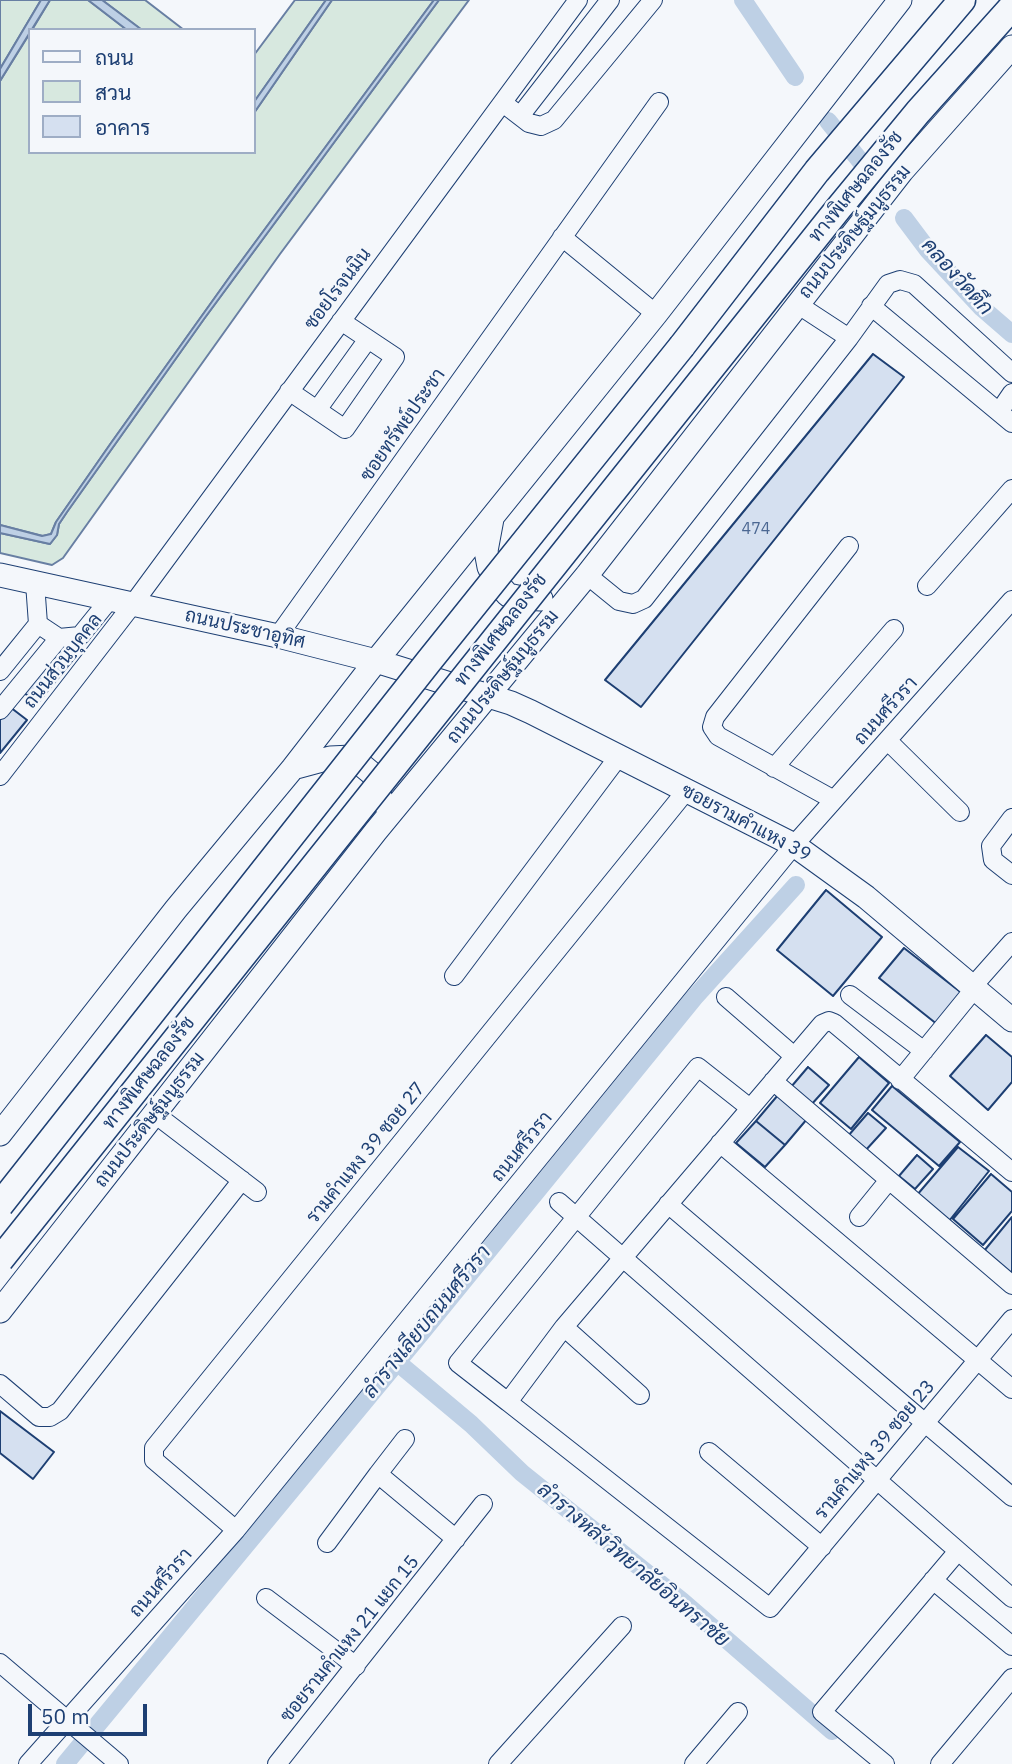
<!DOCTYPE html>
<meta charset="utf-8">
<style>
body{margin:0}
#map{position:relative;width:1012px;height:1764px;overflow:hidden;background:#f4f7fb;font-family:"IBM Plex Sans",Sarabun,sans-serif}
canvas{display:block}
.legend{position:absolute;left:28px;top:28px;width:228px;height:126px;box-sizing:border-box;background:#f4f7fb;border:2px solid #9eadc5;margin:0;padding:9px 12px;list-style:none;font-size:21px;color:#1d3f73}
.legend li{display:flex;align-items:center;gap:14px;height:35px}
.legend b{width:35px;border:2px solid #9eadc5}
.scale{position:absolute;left:28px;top:1704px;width:119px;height:32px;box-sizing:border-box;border:4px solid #1d3f73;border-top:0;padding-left:9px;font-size:21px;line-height:24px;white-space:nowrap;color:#1d3f73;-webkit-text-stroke:5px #f4f7fb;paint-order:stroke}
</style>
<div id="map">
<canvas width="1012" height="1764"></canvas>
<ul class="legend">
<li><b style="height:9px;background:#f4f7fb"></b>ถนน</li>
<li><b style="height:19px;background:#d7e8df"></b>สวน</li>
<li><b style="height:19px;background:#d5e0f0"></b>อาคาร</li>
</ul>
<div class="scale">50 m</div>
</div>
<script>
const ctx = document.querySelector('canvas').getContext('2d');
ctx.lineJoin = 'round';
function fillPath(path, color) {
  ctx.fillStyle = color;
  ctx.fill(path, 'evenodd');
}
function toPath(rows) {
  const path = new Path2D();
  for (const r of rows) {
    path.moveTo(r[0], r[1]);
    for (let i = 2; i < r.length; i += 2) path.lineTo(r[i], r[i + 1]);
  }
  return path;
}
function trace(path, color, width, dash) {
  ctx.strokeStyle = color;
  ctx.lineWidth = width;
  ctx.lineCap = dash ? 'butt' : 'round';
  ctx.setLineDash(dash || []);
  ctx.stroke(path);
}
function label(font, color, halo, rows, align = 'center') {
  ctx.font = font + ' "IBM Plex Sans",Sarabun,sans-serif';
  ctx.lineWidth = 5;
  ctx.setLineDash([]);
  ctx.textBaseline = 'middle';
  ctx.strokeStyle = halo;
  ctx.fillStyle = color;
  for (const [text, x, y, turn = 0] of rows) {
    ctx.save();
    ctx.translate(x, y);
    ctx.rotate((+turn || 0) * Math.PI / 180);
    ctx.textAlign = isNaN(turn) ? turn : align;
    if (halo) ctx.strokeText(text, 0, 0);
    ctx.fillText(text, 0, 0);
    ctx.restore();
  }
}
const green = toPath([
 [0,0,41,0,0,69,0,0],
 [50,0,88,0,127,30,32,30,50,0],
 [102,0,145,0,184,30,142,30,102,0],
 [295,0,326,0,254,102,254,55,295,0],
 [332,0,434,0,231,275,111,443,56,522,51,534,43,536,0,525,0,81,30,33,30,152,254,152,254,113,332,0],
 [439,0,469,0,280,254,63,558,52,565,0,553,0,533,50,544,57,535,59,524,67,512,204,319,439,0]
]);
fillPath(green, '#d7e8df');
trace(green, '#687fa3', 2);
const water = toPath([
 [41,0,50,0,0,81,0,69,41,0],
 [88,0,102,0,142,30,127,30,88,0],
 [326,0,332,0,254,113,254,102,326,0],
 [434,0,439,0,204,319,67,512,59,524,57,535,50,544,0,533,0,525,42,536,51,534,56,522,111,443,231,275,434,0]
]);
fillPath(water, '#bed0e5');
trace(water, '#687fa3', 2);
trace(toPath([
 [743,0,795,77],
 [828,121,874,178],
 [904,218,928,250,982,308,1012,334],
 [397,1362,471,1424,522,1473,682,1601,832,1731],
 [65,1764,422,1332,694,998,796,885]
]), '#bed0e5', 18);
const building = toPath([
 [873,354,904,377,641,707,605,680,873,354],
 [59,643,76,656,37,704,21,690,59,643],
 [10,707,27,720,0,753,0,720,10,707],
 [826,890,882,937,833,996,777,950,826,890],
 [904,948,963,994,938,1025,879,978,904,948],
 [986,1035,1012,1057,1012,1082,988,1110,950,1076,986,1035],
 [859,1057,889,1083,851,1129,820,1103,859,1057],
 [808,1067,829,1085,811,1105,791,1087,808,1067],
 [892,1086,960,1142,939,1166,872,1110,892,1086],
 [778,1095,807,1119,785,1145,756,1121,778,1095],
 [868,1113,886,1128,865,1151,848,1136,868,1113],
 [756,1121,785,1145,765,1167,736,1143,756,1121],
 [958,1147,989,1171,949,1221,917,1195,958,1147],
 [917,1155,933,1169,915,1189,899,1176,917,1155],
 [991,1174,1012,1192,1012,1211,983,1245,953,1219,991,1174],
 [1012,1217,1012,1274,984,1251,1012,1217],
 [0,1411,54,1452,33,1479,0,1453,0,1411]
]);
fillPath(building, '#d5e0f0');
trace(building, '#1d3f73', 2);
const minor = toPath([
 [503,103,529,123,541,126,554,120,653,0],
 [520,116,610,0],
 [562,237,656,314],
 [797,304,849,338],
 [871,306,1012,423],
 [289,391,345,429,395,357,341,321],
 [317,410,368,339],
 [999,412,1012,393],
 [587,575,619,601,633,604,644,599,849,338,888,284,900,280,914,284,1012,373],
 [927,586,1012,489],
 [38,624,59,638,80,636,110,599],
 [278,636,659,102],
 [0,671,38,624,35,583],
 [0,710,59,638],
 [888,741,960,812],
 [774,768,894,629],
 [0,776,133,604,578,0],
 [834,800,718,736,712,727,715,717,849,546],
 [1012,818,991,846,993,860,1012,875],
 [454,976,619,756],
 [973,986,1012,942],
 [850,995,924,1051],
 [726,997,794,1056],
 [900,1080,975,988],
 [773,1081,1012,1285],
 [155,1114,257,1192],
 [720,1143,1012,1389],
 [1012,1172,834,1023,829,1021,822,1024,564,1327,508,1402,770,1608,1012,1319],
 [559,1202,1012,1598],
 [668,1204,1012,1497],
 [859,1217,889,1180],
 [564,1327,640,1395],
 [0,1384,39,1417,50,1417,60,1411,242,1180],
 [508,1402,458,1363,698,1067,750,1108],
 [405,1439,378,1474,456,1539],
 [709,1452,822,1547],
 [236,1530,154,1460,154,1448,686,791],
 [327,1543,378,1474],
 [933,1580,1012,1646],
 [266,1598,356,1666],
 [0,1663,119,1764],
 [28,1764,236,1530,794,845,1012,600],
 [277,1764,483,1504],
 [498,1764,622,1626],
 [694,1764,738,1712],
 [885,1764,822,1712,958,1551],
 [940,1764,1012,1678]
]);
const major = toPath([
 [492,519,486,551,489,567,496,582,508,595,522,598,541,599],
 [0,575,278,636,376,661,511,703,531,712,794,845,866,897,1012,1020],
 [293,768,330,758,352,757,376,777,381,801],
 [0,1134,176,909,293,768,376,661,656,314,900,0],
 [0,1311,376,831,587,575,902,171,1012,47]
]);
const highway = toPath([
 [682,346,817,171,962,0]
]);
trace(minor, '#1d3f73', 20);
trace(major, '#1d3f73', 25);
trace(highway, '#1d3f73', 29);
trace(minor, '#f4f7fb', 18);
trace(major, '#f4f7fb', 23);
trace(highway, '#f4f7fb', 26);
const highwayBridge = toPath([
 [0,1205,429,661,682,346],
 [0,1260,838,209,918,112,1012,7]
]);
trace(highwayBridge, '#1d3f73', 29, []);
trace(highwayBridge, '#f4f7fb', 26);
label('16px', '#4b6792', null, [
 ["474",756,529]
]);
label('19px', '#1d3f73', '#f4f7fb', [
 ["ทางพิเศษฉลองรัช",856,187,-51],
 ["ถนนประดิษฐ์มนูธรรม",855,232,-51],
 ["ซอยโรจนมิน",338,289,-53],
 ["ซอยทรัพย์ประชา",403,425,-55],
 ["ถนนประชาอุทิศ",245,629,13],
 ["ทางพิเศษฉลองรัช",501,630,-52],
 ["ถนนส่วนบุคคล",63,661,-52],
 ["ถนนประดิษฐ์มนูธรรม",503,677,-51],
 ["ถนนศรีวรา",886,711,-48],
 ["ซอยรามคำแหง 39",746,823,28],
 ["ทางพิเศษฉลองรัช",149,1073,-52],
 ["ถนนประดิษฐ์มนูธรรม",150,1120,-52],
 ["ถนนศรีวรา",522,1147,-51],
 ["รามคำแหง 39 ซอย 27",366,1153,-51],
 ["รามคำแหง 39 ซอย 23",875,1450,-50],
 ["ถนนศรีวรา",161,1583,-49],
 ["ซอยรามคำแหง 21 แยก 15",350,1639,-51]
]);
label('italic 21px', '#1d3f73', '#f4f7fb', [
 ["คลองวัดตึก",957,277,48],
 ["ลำรางเลียบถนนศรีวรา",427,1322,-51],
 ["ลำรางหลังวิทยาลัยอินทราชัย",633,1565,40]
]);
</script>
